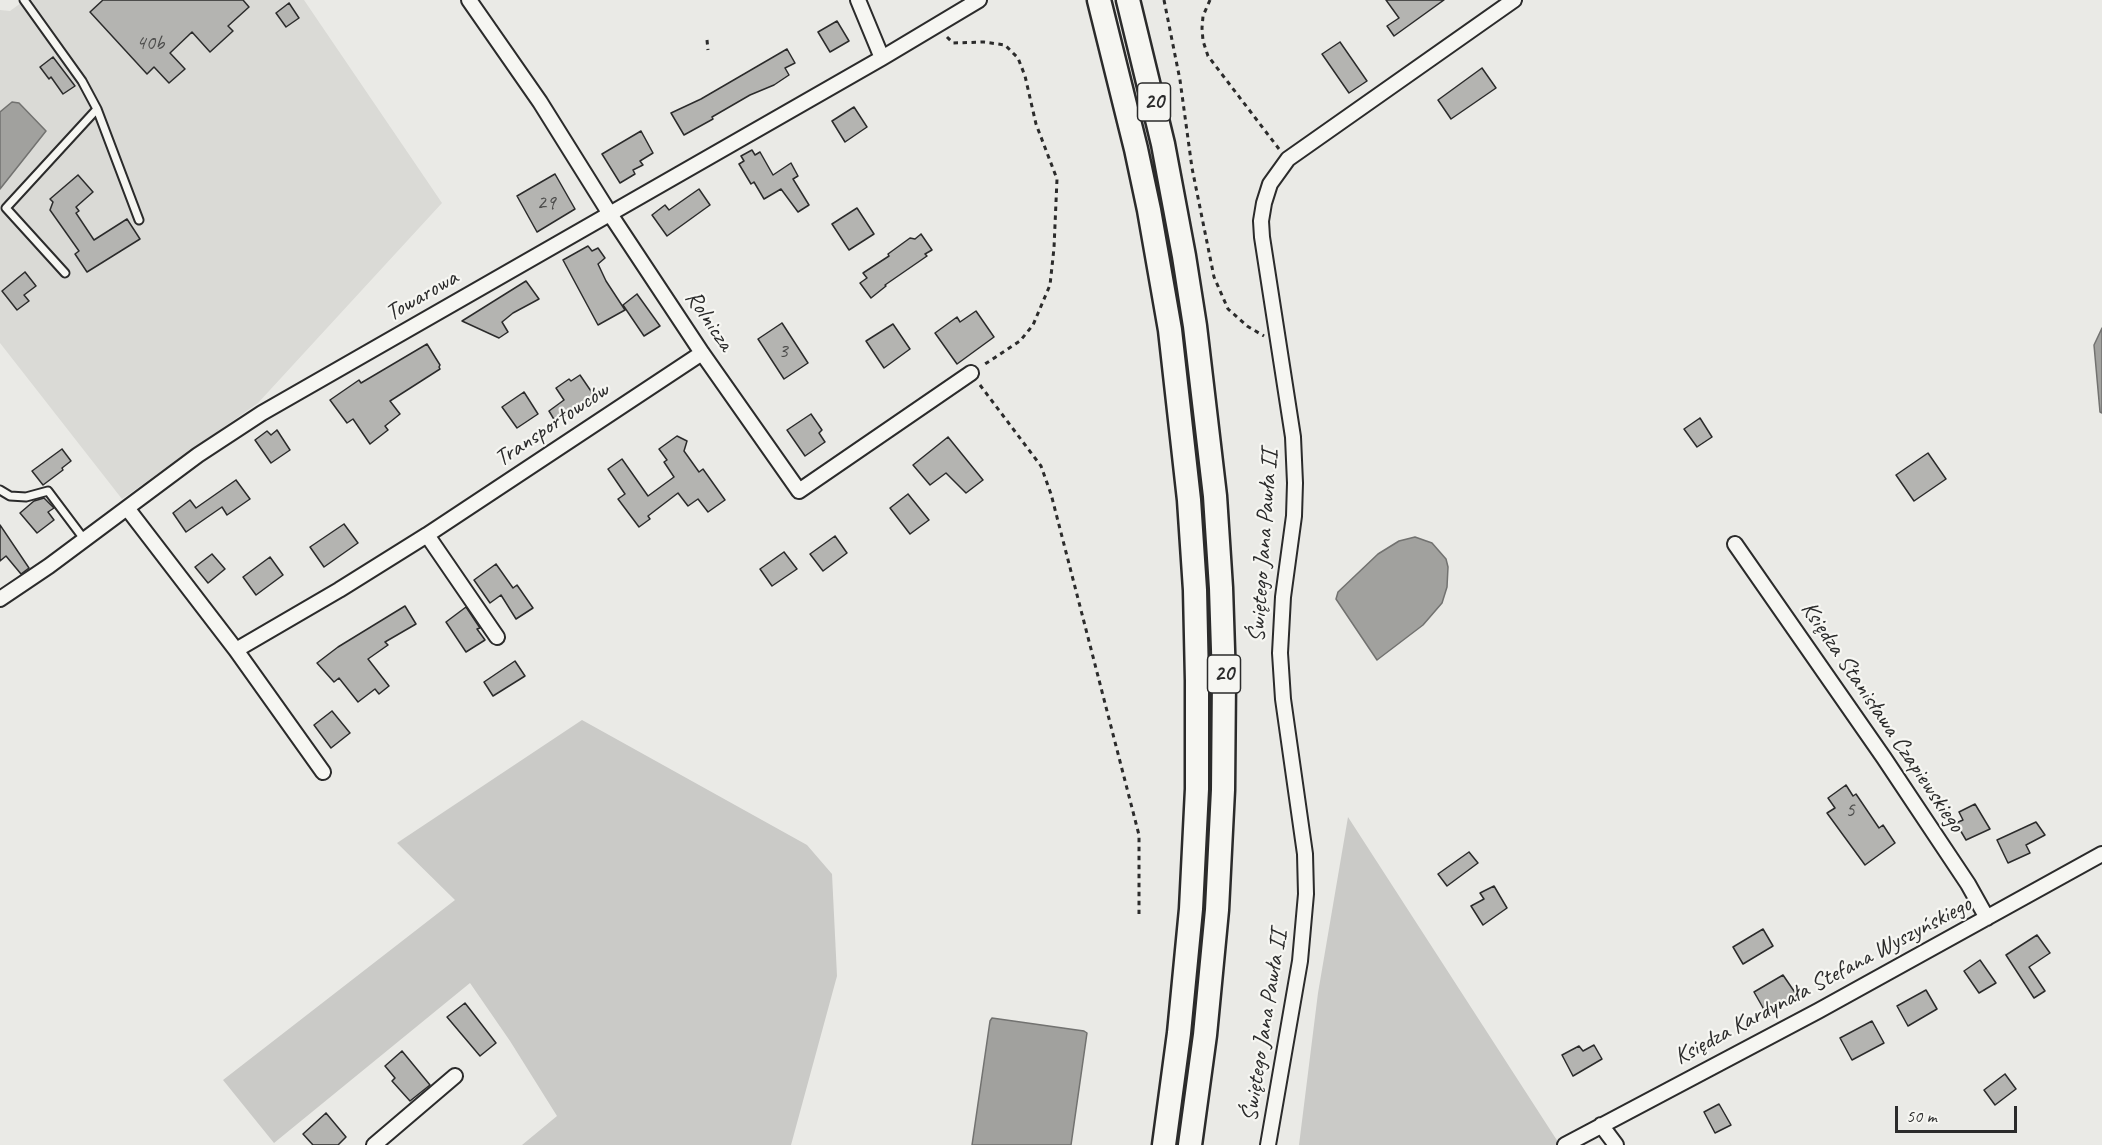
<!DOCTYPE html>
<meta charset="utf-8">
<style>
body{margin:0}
#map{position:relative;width:2102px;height:1145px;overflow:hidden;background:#eaeae6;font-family:Caveat,sans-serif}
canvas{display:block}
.scale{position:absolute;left:1895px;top:1106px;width:122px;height:27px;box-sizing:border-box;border:3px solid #2b2b2b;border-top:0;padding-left:8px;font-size:18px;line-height:21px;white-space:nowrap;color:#2b2b2b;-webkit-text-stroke:4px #f6f6f2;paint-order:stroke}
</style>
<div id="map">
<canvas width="2102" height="1145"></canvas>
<div class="scale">50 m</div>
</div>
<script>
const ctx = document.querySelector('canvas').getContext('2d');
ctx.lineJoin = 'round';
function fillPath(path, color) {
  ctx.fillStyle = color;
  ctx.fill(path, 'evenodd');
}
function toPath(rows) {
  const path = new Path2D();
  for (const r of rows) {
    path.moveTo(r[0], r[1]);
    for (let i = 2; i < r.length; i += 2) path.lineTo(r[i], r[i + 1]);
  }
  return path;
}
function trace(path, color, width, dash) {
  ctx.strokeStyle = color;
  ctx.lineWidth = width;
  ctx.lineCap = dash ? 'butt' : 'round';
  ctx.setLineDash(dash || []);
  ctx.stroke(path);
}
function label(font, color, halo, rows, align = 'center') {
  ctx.font = font + ' Caveat,sans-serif';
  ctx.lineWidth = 4.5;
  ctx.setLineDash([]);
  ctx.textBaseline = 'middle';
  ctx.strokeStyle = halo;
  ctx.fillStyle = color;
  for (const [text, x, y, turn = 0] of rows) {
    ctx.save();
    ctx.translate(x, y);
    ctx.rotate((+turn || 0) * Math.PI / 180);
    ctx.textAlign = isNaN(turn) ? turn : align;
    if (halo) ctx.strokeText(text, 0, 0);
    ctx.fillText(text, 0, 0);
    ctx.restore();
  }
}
fillPath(toPath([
 [25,0,304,0,442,203,258,403,122,499,0,343,0,10,10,11]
]), '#dadad6');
fillPath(toPath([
 [582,720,807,845,832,874,837,976,791,1145,522,1145,557,1116,510,1041,470,983,274,1143,223,1080,455,900,397,843],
 [1348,817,1560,1145,1299,1145,1318,993]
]), '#cacac7');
const water = toPath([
 [12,102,19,103,46,131,0,189,0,112,12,102],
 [2102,328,2102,413,2100,412,2094,345,2102,328],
 [1415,537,1432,543,1446,559,1448,567,1447,587,1442,603,1423,625,1377,660,1336,599,1338,592,1378,554,1399,541,1415,537],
 [992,1018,1084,1031,1087,1033,1071,1145,972,1145,990,1021,992,1018]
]);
fillPath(water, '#a1a19e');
trace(water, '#727270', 1.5);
const building = toPath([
 [103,0,243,0,249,7,228,26,233,31,210,52,192,32,170,53,185,69,169,83,154,67,147,74,90,12,103,0],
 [1386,0,1444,0,1394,36,1387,26,1399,18,1386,0],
 [289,3,299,18,286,27,276,13,289,3],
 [837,21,849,41,830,52,818,32,837,21],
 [1340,42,1367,81,1349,93,1322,54,1340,42],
 [787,49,795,63,785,68,789,75,774,85,750,95,712,117,713,119,684,135,671,113,701,99,787,49],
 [53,57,75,86,63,94,51,77,49,79,40,67,53,57],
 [1482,68,1496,88,1451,119,1438,100,1482,68],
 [854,107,867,127,845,142,832,121,854,107],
 [641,131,653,153,640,161,643,165,633,170,635,174,620,183,602,154,641,131],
 [752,150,755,155,760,152,773,175,791,163,798,176,793,179,809,205,798,212,781,189,764,199,754,182,751,184,739,164,744,161,741,156,752,150],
 [555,174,575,209,537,232,517,196,555,174],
 [78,175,93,192,76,207,79,211,76,213,94,240,127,219,140,239,87,272,75,254,79,251,50,210,53,202,50,199,78,175],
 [699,189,710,205,667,236,652,215,665,205,669,210,699,189],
 [857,208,874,234,849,250,832,224,857,208],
 [921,234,932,250,925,254,927,256,885,285,886,286,871,298,860,283,867,278,863,273,889,256,888,254,910,238,915,239,921,234],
 [588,246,592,251,598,248,605,258,598,264,606,281,625,310,598,325,563,260,588,246],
 [25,272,36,286,24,295,29,301,17,310,2,291,25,272],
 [526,281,539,299,513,313,502,322,508,332,499,338,462,321,526,281],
 [637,294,660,326,644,336,623,305,637,294],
 [976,311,994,337,957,364,935,333,957,317,960,322,976,311],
 [782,323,808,363,784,379,758,339,782,323],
 [893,324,910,349,884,368,866,341,893,324],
 [427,344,440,365,439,367,440,369,390,401,400,414,385,426,388,430,370,444,353,419,347,423,330,400,359,380,361,383,427,344],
 [580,375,595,397,555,421,549,411,564,400,556,388,569,379,571,381,580,375],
 [524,392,538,414,517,428,502,407,524,392],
 [811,414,822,430,819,433,825,442,805,456,787,430,811,414],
 [1700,418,1712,437,1697,447,1684,429,1700,418],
 [277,430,290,450,271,463,255,440,267,431,271,435,277,430],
 [677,436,687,441,684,451,699,472,703,469,725,500,708,512,698,499,688,506,678,493,648,516,650,519,639,527,618,499,625,494,608,469,622,459,648,496,674,477,664,462,667,460,659,449,677,436],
 [948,437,983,480,966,493,946,473,930,485,913,465,948,437],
 [62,449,71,461,62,468,63,470,43,485,32,471,62,449],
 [1928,453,1946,479,1914,501,1896,475,1928,453],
 [236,480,250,499,227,515,222,507,186,532,173,513,190,500,196,508,236,480],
 [908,494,929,520,910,534,890,508,908,494],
 [44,498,54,508,48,512,54,520,37,533,20,513,34,501,44,498],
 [344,524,358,543,324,567,310,547,344,524],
 [0,525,29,568,21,574,6,556,0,561,0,525],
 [835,536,847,553,823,571,810,554,835,536],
 [784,552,797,569,772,586,760,569,784,552],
 [212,554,225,569,208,583,195,567,212,554],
 [270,557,283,575,256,595,243,577,270,557],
 [496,564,513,588,517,585,533,608,516,619,501,595,490,603,474,580,496,564],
 [405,606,416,624,385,642,388,645,368,659,389,686,379,694,375,689,358,702,339,678,334,682,317,663,338,647,405,606],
 [466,607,480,628,477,629,485,640,466,652,446,622,466,607],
 [515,661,525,676,493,696,484,682,515,661],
 [332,711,350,733,331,748,314,725,332,711],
 [1846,785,1853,796,1856,794,1879,828,1883,825,1895,843,1865,865,1827,813,1835,808,1828,798,1846,785],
 [1975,804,1990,829,1966,840,1956,823,1963,820,1959,812,1975,804],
 [2036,822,2045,835,2026,845,2030,853,2008,863,1997,840,2036,822],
 [1469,852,1478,863,1447,886,1438,874,1469,852],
 [1494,886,1507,908,1483,925,1471,906,1484,899,1480,893,1494,886],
 [1763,929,1773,946,1743,964,1733,947,1763,929],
 [2037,935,2050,953,2029,967,2045,991,2034,998,2006,955,2037,935],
 [1980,960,1996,983,1979,993,1964,971,1980,960],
 [1783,975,1796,994,1766,1013,1754,992,1783,975],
 [1926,990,1937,1009,1908,1026,1897,1006,1926,990],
 [465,1003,496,1043,480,1056,447,1017,465,1003],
 [1872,1021,1884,1043,1852,1060,1840,1038,1872,1021],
 [1594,1045,1602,1059,1573,1076,1562,1055,1579,1046,1583,1051,1594,1045],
 [402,1051,430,1085,410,1101,392,1081,395,1078,385,1066,402,1051],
 [2005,1074,2016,1089,1995,1105,1984,1090,2005,1074],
 [1719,1104,1731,1125,1715,1133,1704,1112,1719,1104],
 [326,1113,346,1137,338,1145,313,1145,303,1134,326,1113]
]);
fillPath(building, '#b4b4b1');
trace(building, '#2b2b2b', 1.5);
const lane = toPath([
 [24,0,82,81,97,109,6,208,65,273],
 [97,109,139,220],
 [0,490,10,496,26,497,48,491,84,539]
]);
const street = toPath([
 [469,0,540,102,610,214,702,353,799,491,971,373],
 [858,0,882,58],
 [127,508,236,650,323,772],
 [427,535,497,637],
 [1735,544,1884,758,1968,884,1987,918],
 [0,599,49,566,198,455,262,413,882,58,979,0],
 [236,650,339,590,427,535,702,353],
 [1601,1125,1616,1145],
 [374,1145,455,1076],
 [1268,1145,1300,961,1306,894,1305,854,1283,699,1280,653,1283,597,1294,516,1295,483,1293,437,1262,237,1261,221,1264,203,1270,184,1288,159,1514,0],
 [1565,1145,1818,1011,2102,854]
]);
const primary = toPath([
 [1099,0,1136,149,1149,210,1170,330,1189,500,1195,590,1197,681,1197,789,1191,909,1179,1033,1164,1145],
 [1128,0,1163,144,1184,256,1195,326,1215,496,1221,588,1224,680,1223,790,1217,910,1205,1035,1190,1145]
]);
trace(lane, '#2b2b2b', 11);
trace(street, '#2b2b2b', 18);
trace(primary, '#2b2b2b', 27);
trace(toPath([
 [1164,0,1180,80,1192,168,1214,277,1228,309,1247,326,1264,336],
 [1210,0,1203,16,1202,28,1203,41,1208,56,1279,149],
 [947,37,953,43,984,42,1005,45,1018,58,1025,76,1036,124,1057,179,1054,248,1050,285,1033,325,1020,341,982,366],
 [707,40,708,50],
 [980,385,1041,466,1051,494,1139,835,1139,914]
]), '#2b2b2b', 3, [4.5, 4.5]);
trace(lane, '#f6f6f2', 7);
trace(street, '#f6f6f2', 14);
trace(primary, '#f6f6f2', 22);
label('21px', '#4d4d4c', null, [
 ["40b",150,43],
 ["29",546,203],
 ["3",783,351],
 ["5",1850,810]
]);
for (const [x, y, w] of [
 [1154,102,33],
 [1224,674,33]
]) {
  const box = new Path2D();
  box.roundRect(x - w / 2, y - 19, w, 38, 4.5);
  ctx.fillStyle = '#f6f6f2';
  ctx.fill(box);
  trace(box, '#2b2b2b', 1.5);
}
label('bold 22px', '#2b2b2b', null, [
 ["20",1154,102],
 ["20",1224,674]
]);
label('24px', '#2b2b2b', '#f6f6f2', [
 ["Towarowa",422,296,-30],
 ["Rolnicza",709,321,56],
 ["Transportowców",552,425,-34],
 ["Świętego Jana Pawła II",1264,546,-86],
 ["Księdza Stanisława Czapiewskiego",1882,717,56],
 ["Księdza Kardynała Stefana Wyszyńskiego",1823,981,-28],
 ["Świętego Jana Pawła II",1265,1026,-81]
]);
</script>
